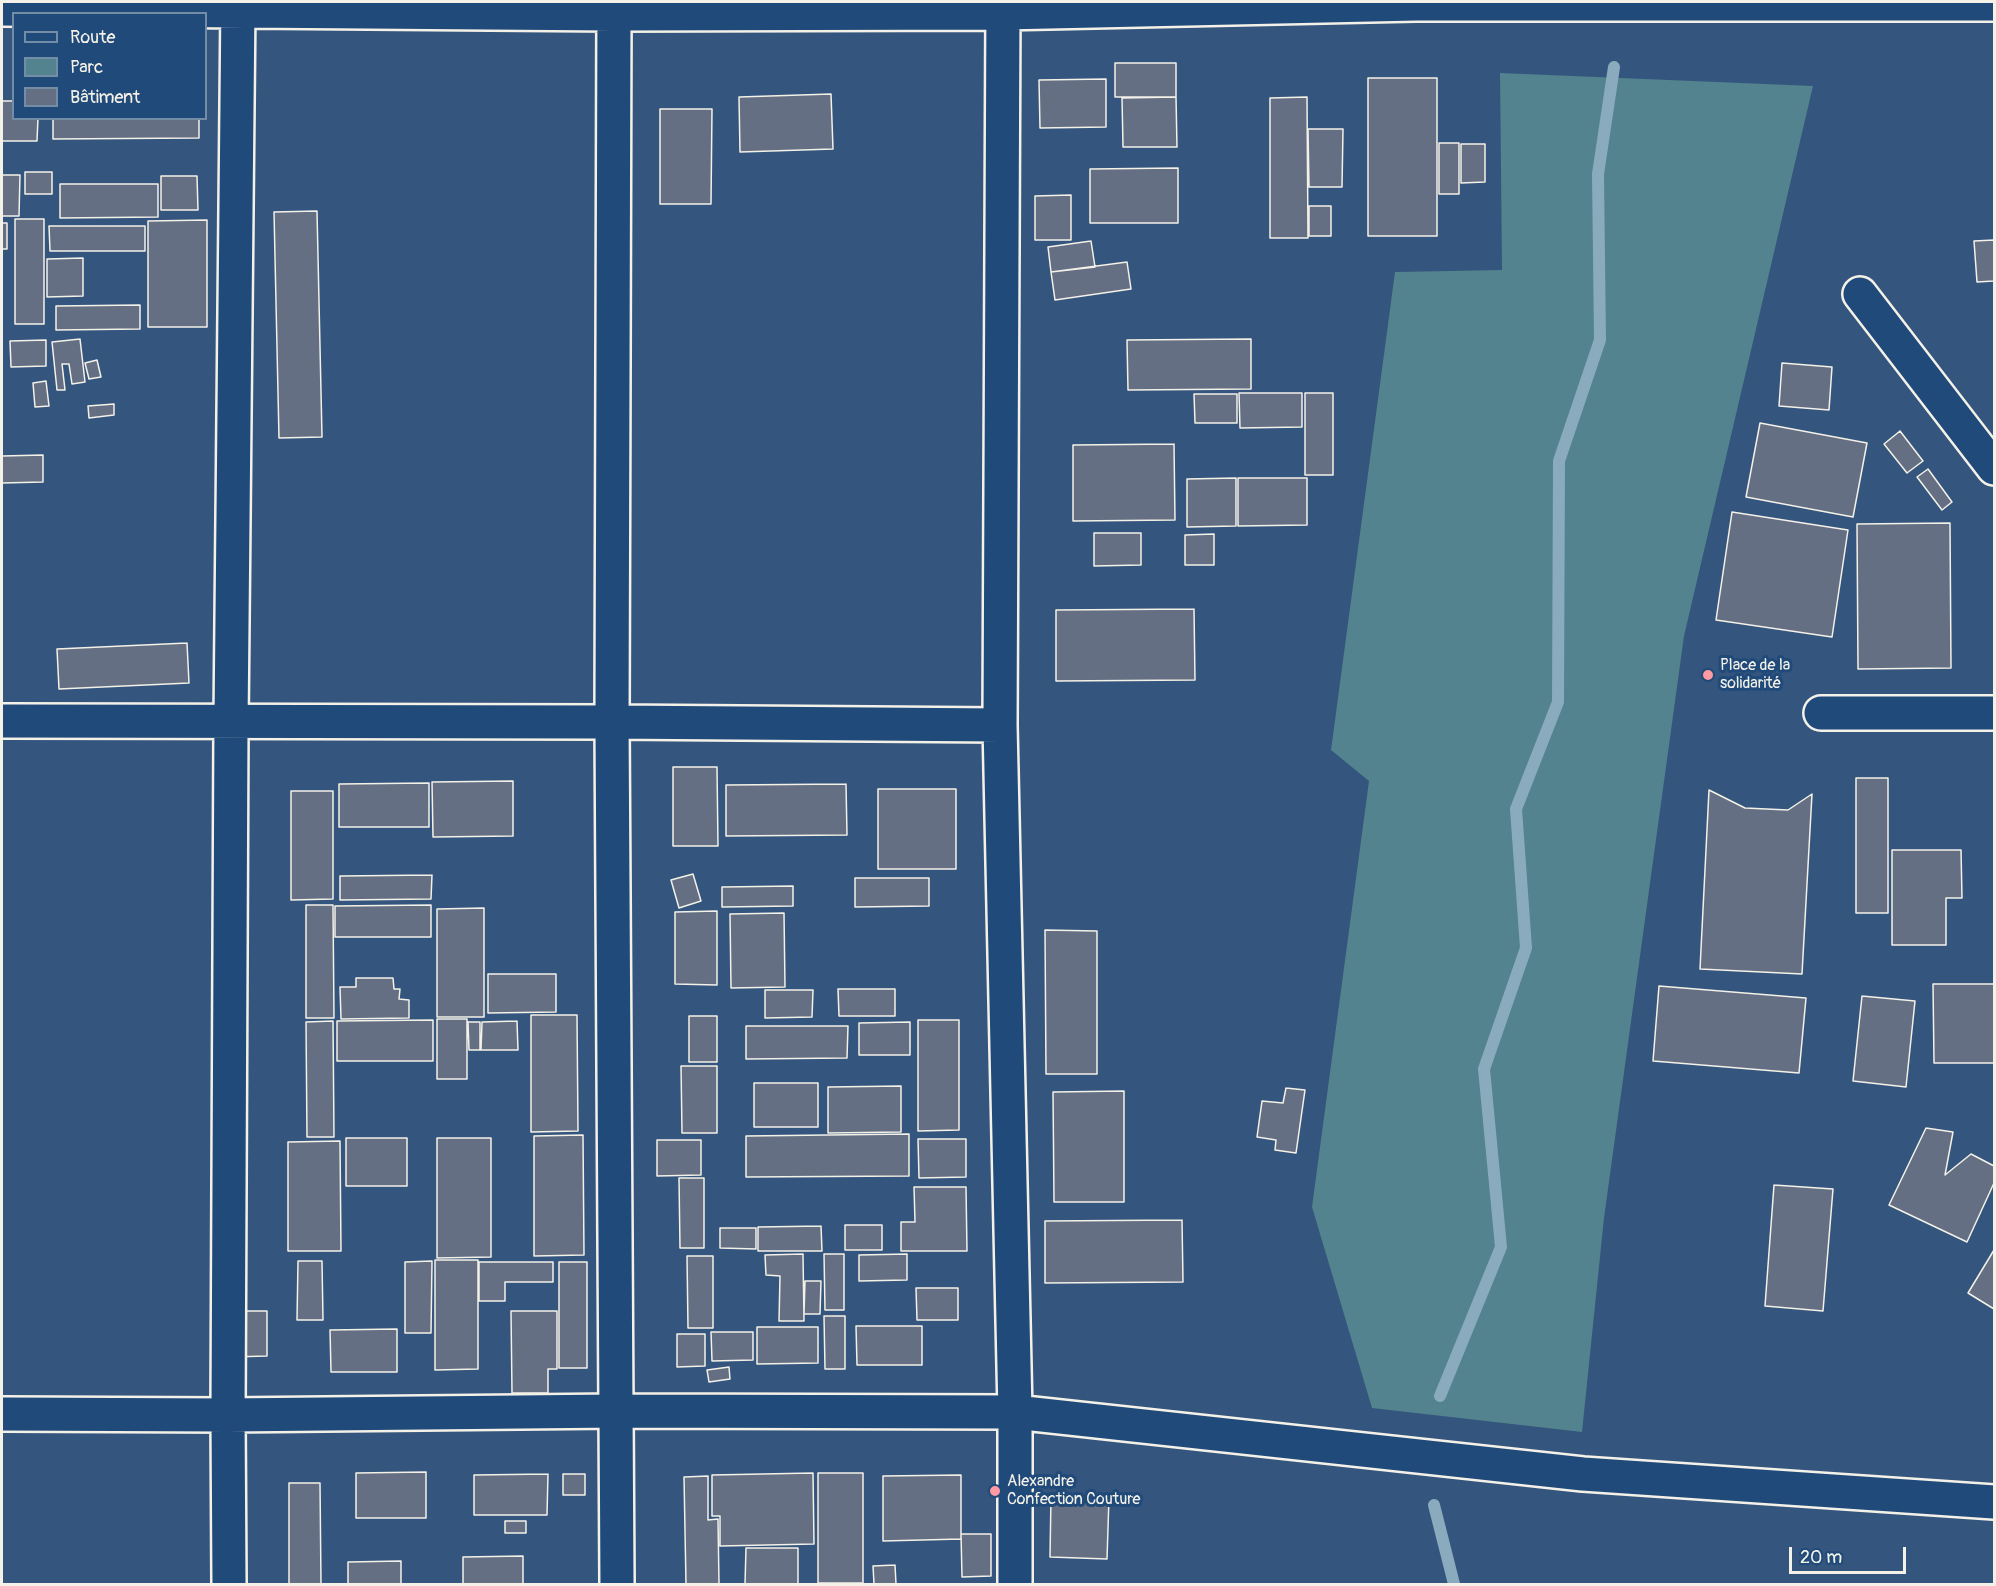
<!DOCTYPE html>
<meta charset="utf-8">
<style>
body{margin:0}
#map{position:relative;width:1996px;height:1586px;overflow:hidden;background:#34557d;font-family:Pangolin,sans-serif}
canvas{display:block}
.frame{position:absolute;inset:0;border:3px solid #f4f1e8;pointer-events:none}
.legend{position:absolute;left:12px;top:12px;width:195px;height:108px;box-sizing:border-box;background:#1f4a7a;border:2px solid #748da6;margin:0;padding:8px 10px;list-style:none;font-size:18px;color:#f4f1e8}
.legend li{display:flex;align-items:center;gap:12px;height:30px}
.legend b{width:30px;border:2px solid #748da6}
.scale{position:absolute;left:1789px;top:1547px;width:117px;height:27px;box-sizing:border-box;border:3px solid #f4f1e8;border-top:0;padding-left:8px;font-size:18px;line-height:21px;white-space:nowrap;color:#f4f1e8;-webkit-text-stroke:4px #1f4a7a;paint-order:stroke}
</style>
<div id="map">
<canvas width="1996" height="1586"></canvas>
<div class="frame"></div>
<ul class="legend">
<li><b style="height:8px;background:#1f4a7a"></b>Route</li>
<li><b style="height:16px;background:#52838e"></b>Parc</li>
<li><b style="height:16px;background:#646f83"></b>Bâtiment</li>
</ul>
<div class="scale">20 m</div>
</div>
<script>
const ctx = document.querySelector('canvas').getContext('2d');
ctx.lineJoin = 'round';
function fillPath(path, color) {
  ctx.fillStyle = color;
  ctx.fill(path, 'evenodd');
}
function toPath(rows) {
  const path = new Path2D();
  for (const r of rows) {
    path.moveTo(r[0], r[1]);
    for (let i = 2; i < r.length; i += 2) path.lineTo(r[i], r[i + 1]);
  }
  return path;
}
function trace(path, color, width, dash) {
  ctx.strokeStyle = color;
  ctx.lineWidth = width;
  ctx.lineCap = dash ? 'butt' : 'round';
  ctx.setLineDash(dash || []);
  ctx.stroke(path);
}
function label(font, color, halo, rows, align = 'center') {
  ctx.font = font + ' Pangolin,sans-serif';
  ctx.lineWidth = 6;
  ctx.setLineDash([]);
  ctx.textBaseline = 'middle';
  ctx.strokeStyle = halo;
  ctx.fillStyle = color;
  for (const [text, x, y, turn = 0] of rows) {
    ctx.save();
    ctx.translate(x, y);
    ctx.rotate((+turn || 0) * Math.PI / 180);
    ctx.textAlign = isNaN(turn) ? turn : align;
    if (halo) ctx.strokeText(text, 0, 0);
    ctx.fillText(text, 0, 0);
    ctx.restore();
  }
}
fillPath(toPath([
 [1500,73,1813,86,1684,636,1604,1218,1582,1432,1372,1408,1312,1207,1369,781,1331,750,1395,272,1502,270]
]), '#52838e');
trace(toPath([
 [1440,1396,1501,1247,1484,1069,1526,948,1516,809,1558,702,1559,461,1600,340,1598,174,1614,67],
 [1434,1505,1454,1584]
]), '#8aaabd', 12);
const building = toPath([
 [1115,63,1176,63,1176,97,1115,97,1115,63],
 [1368,78,1437,78,1437,236,1368,236,1368,78],
 [1106,79,1106,127,1040,128,1039,80,1106,79],
 [831,94,833,149,740,152,739,97,831,94],
 [1176,97,1177,147,1123,147,1122,98,1176,97],
 [1307,97,1308,238,1270,238,1270,98,1307,97],
 [2,101,14,101,14,118,38,118,37,141,2,141,2,101],
 [660,109,712,109,711,204,660,204,660,109],
 [53,118,199,118,199,138,53,139,53,118],
 [1308,129,1343,129,1342,187,1309,187,1308,129],
 [1439,143,1459,143,1459,194,1439,194,1439,143],
 [1461,144,1485,144,1485,182,1461,183,1461,144],
 [1178,168,1178,223,1090,223,1090,169,1178,168],
 [25,172,52,172,52,194,25,194,25,172],
 [2,175,20,175,19,216,2,216,2,175],
 [161,176,197,176,198,210,161,210,161,176],
 [60,184,158,184,158,217,60,218,60,184],
 [1071,195,1071,240,1035,240,1035,196,1071,195],
 [1309,206,1331,206,1331,236,1309,236,1309,206],
 [317,211,322,437,279,438,274,212,317,211],
 [15,219,44,219,44,324,15,324,15,219],
 [207,220,207,327,148,327,148,221,207,220],
 [2,223,7,223,7,249,2,249,2,223],
 [49,226,145,226,145,251,50,251,49,226],
 [1994,240,1994,281,1977,282,1974,241,1994,240],
 [1091,241,1095,267,1051,272,1048,247,1091,241],
 [83,258,83,296,47,297,47,259,83,258],
 [1127,262,1131,289,1055,300,1051,272,1127,262],
 [140,305,140,329,56,330,56,306,140,305],
 [80,339,85,382,72,384,69,364,62,364,65,390,57,390,52,342,80,339],
 [1251,339,1251,389,1128,390,1127,340,1251,339],
 [46,340,46,366,11,367,10,341,46,340],
 [97,360,101,377,89,379,85,363,97,360],
 [1782,363,1832,367,1829,410,1779,406,1782,363],
 [46,381,49,406,35,407,33,383,46,381],
 [1239,393,1302,393,1302,427,1240,428,1239,393],
 [1305,393,1333,393,1333,475,1305,475,1305,393],
 [1194,394,1237,394,1237,423,1195,423,1194,394],
 [114,404,114,415,89,418,88,406,114,404],
 [1760,423,1867,443,1853,517,1746,497,1760,423],
 [1900,431,1923,461,1907,473,1884,444,1900,431],
 [1174,444,1175,520,1073,521,1073,445,1174,444],
 [43,455,43,482,2,483,2,456,43,455],
 [1928,469,1952,502,1942,510,1917,477,1928,469],
 [1236,478,1236,526,1187,527,1187,479,1236,478],
 [1238,478,1307,478,1307,525,1238,526,1238,478],
 [1732,512,1848,530,1832,637,1716,620,1732,512],
 [1950,523,1951,668,1858,669,1857,524,1950,523],
 [1094,533,1141,533,1141,565,1094,566,1094,533],
 [1214,534,1214,565,1185,565,1185,535,1214,534],
 [1194,609,1195,680,1056,681,1056,610,1194,609],
 [187,643,189,683,59,689,57,649,187,643],
 [673,767,717,767,718,846,673,846,673,767],
 [1856,778,1888,778,1888,913,1856,913,1856,778],
 [513,781,513,836,433,837,432,782,513,781],
 [429,783,429,827,339,827,339,784,429,783],
 [846,784,847,835,726,836,726,785,846,784],
 [878,789,956,789,956,869,878,869,878,789],
 [1709,790,1745,808,1788,810,1812,794,1802,974,1700,969,1709,790],
 [291,791,333,791,333,899,291,900,291,791],
 [1892,850,1961,850,1962,898,1946,898,1946,945,1892,945,1892,850],
 [693,874,701,901,679,908,671,880,693,874],
 [432,875,431,899,340,900,340,876,432,875],
 [855,878,929,878,929,906,855,907,855,878],
 [793,886,793,906,722,907,722,887,793,886],
 [306,905,333,905,334,1018,306,1018,306,905],
 [431,905,431,937,335,937,335,906,431,905],
 [484,908,484,1017,437,1017,437,909,484,908],
 [717,911,717,985,675,984,675,912,717,911],
 [784,913,785,987,731,988,730,914,784,913],
 [1045,930,1097,931,1097,1074,1046,1074,1045,930],
 [488,974,556,974,556,1012,488,1013,488,974],
 [356,978,393,978,394,989,400,989,399,999,409,1000,409,1018,341,1019,340,987,356,987,356,978],
 [1933,984,1994,984,1994,1063,1934,1063,1933,984],
 [1659,986,1806,998,1799,1073,1653,1061,1659,986],
 [838,989,895,989,895,1016,839,1016,838,989],
 [765,990,813,990,812,1017,765,1018,765,990],
 [1862,996,1915,1001,1906,1087,1853,1081,1862,996],
 [531,1015,577,1015,578,1131,531,1132,531,1015],
 [689,1016,717,1016,717,1062,689,1062,689,1016],
 [437,1019,467,1019,467,1079,437,1079,437,1019],
 [433,1020,433,1061,337,1061,337,1021,433,1020],
 [918,1020,959,1020,959,1130,918,1131,918,1020],
 [333,1021,334,1137,307,1137,306,1022,333,1021],
 [517,1021,518,1050,481,1050,482,1022,517,1021],
 [468,1022,480,1022,480,1050,469,1050,468,1022],
 [910,1022,910,1055,859,1055,859,1023,910,1022],
 [746,1026,848,1026,847,1058,746,1059,746,1026],
 [681,1066,717,1066,717,1133,682,1133,681,1066],
 [754,1083,818,1083,818,1127,754,1127,754,1083],
 [901,1086,901,1132,828,1133,828,1087,901,1086],
 [1286,1088,1305,1090,1296,1153,1275,1150,1276,1140,1257,1137,1262,1101,1283,1103,1286,1088],
 [1124,1091,1124,1202,1054,1202,1053,1092,1124,1091],
 [1926,1128,1953,1132,1945,1175,1971,1154,1994,1166,1994,1183,1967,1242,1889,1205,1926,1128],
 [909,1134,909,1176,746,1177,746,1136,909,1134],
 [583,1135,584,1255,534,1256,534,1136,583,1135],
 [346,1138,407,1138,407,1186,346,1186,346,1138],
 [437,1138,491,1138,491,1257,437,1258,437,1138],
 [918,1139,966,1139,966,1177,919,1178,918,1139],
 [657,1140,701,1140,701,1175,657,1176,657,1140],
 [340,1141,341,1251,288,1251,288,1142,340,1141],
 [679,1178,704,1178,704,1248,680,1248,679,1178],
 [1774,1185,1833,1189,1823,1311,1765,1306,1774,1185],
 [914,1187,966,1187,967,1251,901,1251,901,1222,915,1222,914,1187],
 [1182,1220,1183,1282,1045,1283,1045,1221,1182,1220],
 [845,1225,882,1225,882,1250,845,1250,845,1225],
 [821,1226,822,1251,758,1251,758,1227,821,1226],
 [720,1228,756,1228,756,1249,720,1248,720,1228],
 [1994,1250,1994,1309,1968,1293,1994,1250],
 [803,1254,804,1321,779,1321,780,1276,766,1275,765,1255,803,1254],
 [824,1254,844,1254,844,1310,825,1310,824,1254],
 [907,1254,907,1280,859,1281,859,1255,907,1254],
 [687,1256,713,1256,713,1328,688,1328,687,1256],
 [435,1260,478,1260,478,1369,435,1370,435,1260],
 [298,1261,322,1261,323,1320,297,1320,298,1261],
 [432,1261,431,1333,405,1333,405,1262,432,1261],
 [479,1262,553,1262,553,1282,505,1282,505,1301,479,1301,479,1262],
 [559,1262,587,1262,587,1368,559,1368,559,1262],
 [805,1281,821,1281,820,1314,804,1314,805,1281],
 [916,1288,958,1288,958,1320,917,1320,916,1288],
 [231,1311,267,1311,267,1356,231,1357,231,1311],
 [511,1311,557,1311,557,1369,548,1369,548,1393,512,1393,511,1311],
 [824,1316,845,1316,845,1369,825,1369,824,1316],
 [856,1326,922,1326,922,1365,857,1365,856,1326],
 [757,1327,818,1327,818,1363,757,1364,757,1327],
 [397,1329,397,1372,331,1372,330,1330,397,1329],
 [711,1332,753,1332,753,1360,712,1361,711,1332],
 [677,1334,705,1334,705,1366,677,1367,677,1334],
 [729,1367,730,1379,709,1382,707,1370,729,1367],
 [426,1472,426,1518,356,1518,356,1473,426,1472],
 [813,1473,814,1544,720,1546,720,1516,712,1516,712,1475,813,1473],
 [818,1473,863,1473,863,1583,818,1583,818,1473],
 [548,1474,547,1515,474,1515,474,1475,548,1474],
 [563,1474,585,1474,585,1495,563,1495,563,1474],
 [961,1475,961,1539,883,1541,883,1476,961,1475],
 [708,1476,708,1520,718,1519,719,1584,686,1584,684,1477,708,1476],
 [289,1483,320,1483,321,1584,289,1584,289,1483],
 [1051,1497,1109,1498,1107,1559,1050,1557,1051,1497],
 [505,1521,526,1521,526,1533,505,1533,505,1521],
 [961,1534,991,1534,991,1576,962,1577,961,1534],
 [746,1548,798,1548,798,1584,745,1584,746,1548],
 [523,1556,523,1584,463,1584,463,1557,523,1556],
 [401,1561,401,1584,348,1584,348,1562,401,1561],
 [895,1565,896,1584,874,1584,873,1566,895,1565]
]);
fillPath(building, '#646f83');
trace(building, '#f4f1e8', 1.5);
const minor = toPath([
 [614,2,612,722,617,1584],
 [1003,2,1000,725,1015,1412,1015,1584],
 [2,9,613,14,1003,13,1416,4,1994,4],
 [1860,294,1994,468],
 [1821,713,1994,713],
 [2,721,612,722,1000,725],
 [2,1414,228,1415,617,1411,1015,1412,1583,1474,1994,1502],
 [229,1584,228,1415,231,723,238,2]
]);
trace(minor, '#f4f1e8', 38);
trace(minor, '#1f4a7a', 33);
for (const [x, y, r, color] of [
 [1708,675,6,"#ff9aa2"],
 [995,1491,6,"#ff9aa2"]
]) {
  const dot = new Path2D();
  dot.arc(x, y, r, 0, 2 * Math.PI);
  ctx.fillStyle = color;
  ctx.fill(dot);
  trace(dot, '#1f4a7a', 2);
}
label('16px', '#f4f1e8', '#1f4a7a', [
 ["Place de la",1720,666],
 ["solidarité",1720,684],
 ["Alexandre",1007,1482],
 ["Confection Couture",1007,1500]
], 'left');
</script>
